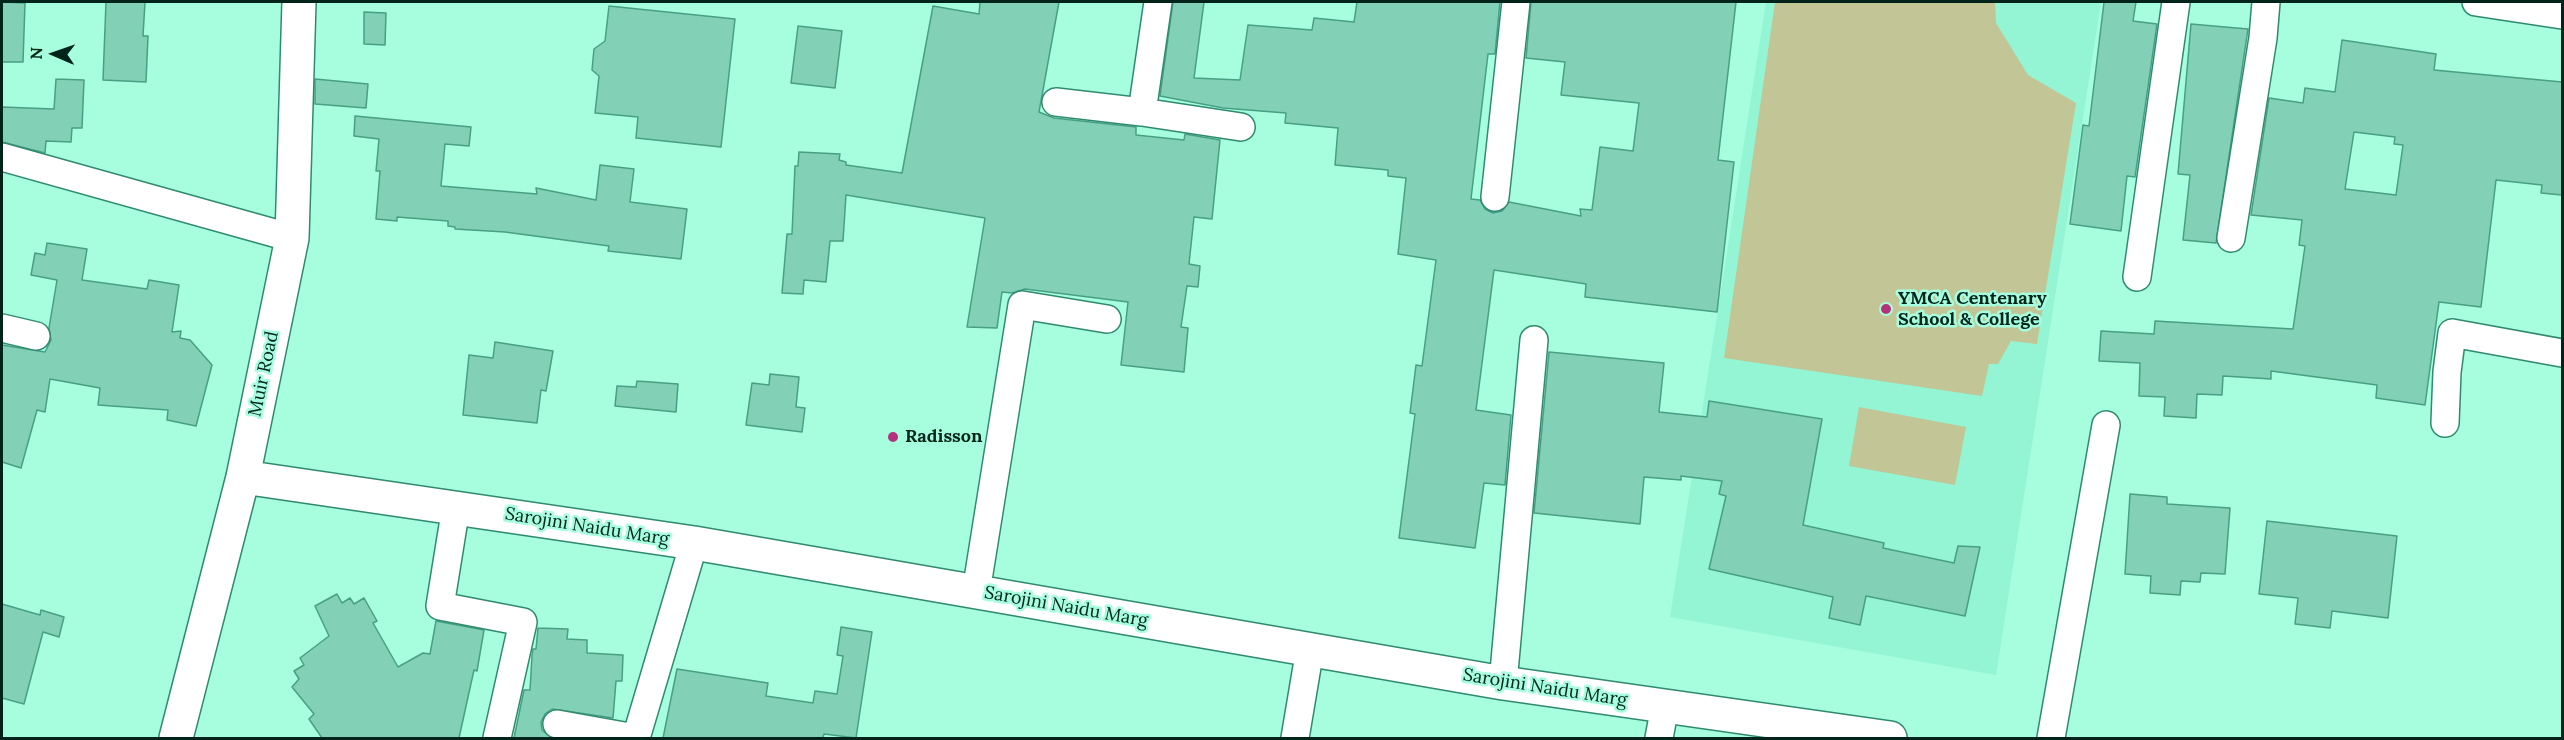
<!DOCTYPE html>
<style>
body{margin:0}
#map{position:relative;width:2564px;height:740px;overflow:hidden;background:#a6fedf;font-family:Lora,serif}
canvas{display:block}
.frame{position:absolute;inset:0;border:3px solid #00241a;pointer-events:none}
.north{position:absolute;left:24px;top:24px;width:60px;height:60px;-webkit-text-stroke:4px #a6fedf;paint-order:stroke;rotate:272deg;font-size:16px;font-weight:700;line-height:24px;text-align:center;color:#00241a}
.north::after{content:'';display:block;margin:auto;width:21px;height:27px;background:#00241a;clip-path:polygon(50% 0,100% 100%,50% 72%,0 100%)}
</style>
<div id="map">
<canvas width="2564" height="740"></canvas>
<div class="frame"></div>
<div class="north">N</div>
</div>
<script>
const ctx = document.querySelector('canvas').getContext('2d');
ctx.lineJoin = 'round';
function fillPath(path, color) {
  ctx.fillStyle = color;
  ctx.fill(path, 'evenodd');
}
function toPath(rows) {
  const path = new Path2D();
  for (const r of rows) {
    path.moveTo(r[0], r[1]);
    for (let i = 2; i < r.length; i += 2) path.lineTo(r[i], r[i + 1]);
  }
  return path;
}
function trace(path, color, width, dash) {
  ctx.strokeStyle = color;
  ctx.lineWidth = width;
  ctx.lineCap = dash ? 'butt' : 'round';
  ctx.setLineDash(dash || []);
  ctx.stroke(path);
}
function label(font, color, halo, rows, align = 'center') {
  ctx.font = font + ' Lora,serif';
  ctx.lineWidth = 5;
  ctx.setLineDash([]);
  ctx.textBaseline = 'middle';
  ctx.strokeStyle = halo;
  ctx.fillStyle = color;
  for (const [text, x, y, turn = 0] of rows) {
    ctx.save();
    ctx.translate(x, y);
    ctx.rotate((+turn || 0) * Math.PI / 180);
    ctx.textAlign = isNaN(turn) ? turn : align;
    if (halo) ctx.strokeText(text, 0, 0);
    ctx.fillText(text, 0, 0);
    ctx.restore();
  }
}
fillPath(toPath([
 [1766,2,2101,2,1996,675,1670,617]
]), '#93f5d3');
fillPath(toPath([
 [1775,2,1995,2,1996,23,2028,75,2076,103,2037,344,2011,341,1998,364,1989,364,1982,396,1724,358],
 [1859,407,1966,427,1955,485,1849,466]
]), '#c2c595');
const building = toPath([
 [2,2,25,3,23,62,2,62,2,2],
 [106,2,145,2,143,36,148,36,146,82,103,80,106,2],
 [980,2,1059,2,1039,112,1054,118,1136,127,1136,135,1184,140,1185,134,1220,140,1212,219,1194,217,1189,264,1200,266,1198,287,1187,286,1181,327,1188,328,1184,372,1121,365,1128,302,1025,289,1012,293,1002,292,997,328,967,327,985,218,846,195,843,241,830,241,826,282,804,280,803,294,782,293,787,234,792,234,795,166,798,166,799,152,840,154,839,160,846,162,846,165,902,173,933,6,979,14,980,2],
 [1173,2,1204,2,1194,78,1240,80,1248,25,1312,30,1314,18,1354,22,1357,2,1500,2,1495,54,1488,54,1471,199,1480,200,1485,209,1493,213,1502,211,1509,202,1581,216,1580,209,1592,210,1600,147,1633,151,1639,103,1561,95,1565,62,1526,58,1531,2,1736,2,1718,160,1734,162,1717,312,1585,297,1586,284,1494,270,1476,410,1511,415,1505,485,1484,483,1475,548,1399,538,1415,414,1410,413,1416,365,1422,366,1436,260,1398,254,1406,178,1388,176,1388,170,1335,165,1338,128,1285,123,1286,113,1223,108,1160,96,1173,2],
 [2104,2,2136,2,2133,21,2157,24,2135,177,2127,176,2121,231,2070,224,2083,125,2089,126,2104,2],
 [609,6,735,19,721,147,636,138,638,117,595,113,599,76,592,70,594,49,605,41,609,6],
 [364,12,386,13,385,45,364,44,364,12],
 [2191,24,2248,29,2216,243,2183,240,2190,175,2178,174,2191,24],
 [798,26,842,31,835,88,791,83,798,26],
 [2342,40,2436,54,2434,70,2562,82,2562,195,2541,193,2542,185,2496,180,2481,307,2439,302,2425,405,2376,398,2377,385,2271,371,2271,379,2223,376,2222,395,2197,394,2196,418,2164,416,2165,397,2139,396,2140,363,2099,361,2101,331,2154,334,2155,321,2293,329,2305,246,2299,245,2302,220,2251,215,2269,98,2303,103,2305,88,2335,92,2342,40],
 [2354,132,2395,137,2394,144,2403,145,2396,195,2345,189,2354,132],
 [56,79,84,80,82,128,72,128,71,142,46,141,45,153,2,142,2,107,54,109,56,79],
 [315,79,368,84,366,108,315,104,315,79],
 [355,116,471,127,469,146,445,144,441,186,537,194,536,188,596,200,600,165,634,169,630,202,687,209,681,259,608,251,609,246,505,232,455,229,455,227,448,226,448,221,397,217,397,221,376,219,380,171,376,171,379,139,354,136,355,116],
 [47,243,87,249,82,280,147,289,149,280,179,285,172,332,181,331,180,338,190,340,212,365,196,426,167,420,168,410,98,405,100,388,50,379,45,412,37,410,21,468,2,462,2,345,45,352,51,340,49,328,57,280,31,275,35,253,45,255,47,243],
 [495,342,553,351,546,391,541,390,537,423,463,415,469,355,493,358,495,342],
 [1549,352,1664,363,1659,412,1707,417,1709,401,1822,419,1803,525,1884,543,1883,548,1954,563,1958,546,1980,547,1965,616,1866,596,1860,625,1829,618,1833,597,1709,569,1726,496,1719,494,1722,481,1681,476,1681,480,1644,477,1640,524,1534,513,1549,352],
 [770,374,799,377,796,407,805,408,802,432,746,425,752,383,769,385,770,374],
 [637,381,678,384,676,412,615,406,617,386,636,387,637,381],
 [2130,494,2167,497,2167,504,2230,508,2225,574,2201,573,2200,582,2181,581,2180,595,2150,593,2151,576,2125,574,2130,494],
 [2267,521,2397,536,2388,618,2332,611,2330,628,2295,624,2298,598,2259,594,2267,521],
 [337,594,342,603,350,598,354,604,364,598,377,621,373,623,398,667,423,653,430,654,436,621,484,630,477,671,474,670,459,738,322,738,309,719,314,714,292,687,299,679,294,671,304,665,300,658,329,636,315,606,337,594],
 [2,604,40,615,41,610,64,617,59,637,43,632,24,704,2,698,2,604],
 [841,627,872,632,856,738,824,734,823,738,663,738,677,669,768,683,766,696,813,703,815,691,837,694,843,656,837,655,841,627],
 [538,628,568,629,567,639,587,640,587,653,623,655,622,681,616,681,613,718,552,709,545,714,541,722,542,730,552,738,514,738,524,690,530,690,532,656,533,649,536,649,538,628]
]);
fillPath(building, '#82d0b5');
trace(building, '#48a084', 1.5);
const minor = toPath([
 [1158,2,1142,112,1241,127],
 [2476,2,2562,15],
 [1056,102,1142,112],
 [2,157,292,238],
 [1495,197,1516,2],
 [2231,238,2263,38,2266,2],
 [2137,277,2176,2],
 [2,328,36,336],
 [2445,423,2447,372,2452,333,2562,353],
 [456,507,440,606,523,622,497,738],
 [976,592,1022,305,1107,319],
 [1503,683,1534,340],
 [557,724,635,738],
 [636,738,694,543],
 [1295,738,1310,649],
 [1659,738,1665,706],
 [2051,738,2106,425]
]);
const major = toPath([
 [243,477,694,543,1503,683,1890,738],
 [176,738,243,477,292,238,299,2]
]);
trace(minor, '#308a70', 30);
trace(major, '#308a70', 36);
trace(minor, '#fff', 27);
trace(major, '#fff', 33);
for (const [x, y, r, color] of [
 [1886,309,6,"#b4327c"],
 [893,437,6,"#b4327c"]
]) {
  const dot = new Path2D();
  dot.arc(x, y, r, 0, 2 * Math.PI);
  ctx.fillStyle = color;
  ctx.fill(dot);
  trace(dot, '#a6fedf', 2);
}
label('bold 18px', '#00241a', '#a6fedf', [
 ["YMCA Centenary",1898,299],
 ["School & College",1898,320],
 ["Radisson",905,437]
], 'left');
label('18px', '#00241a', '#a6fedf', [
 ["Muir Road",264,374,-78],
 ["Sarojini Naidu Marg",587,527,9],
 ["Sarojini Naidu Marg",1066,607,10],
 ["Sarojini Naidu Marg",1545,688,9]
]);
</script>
